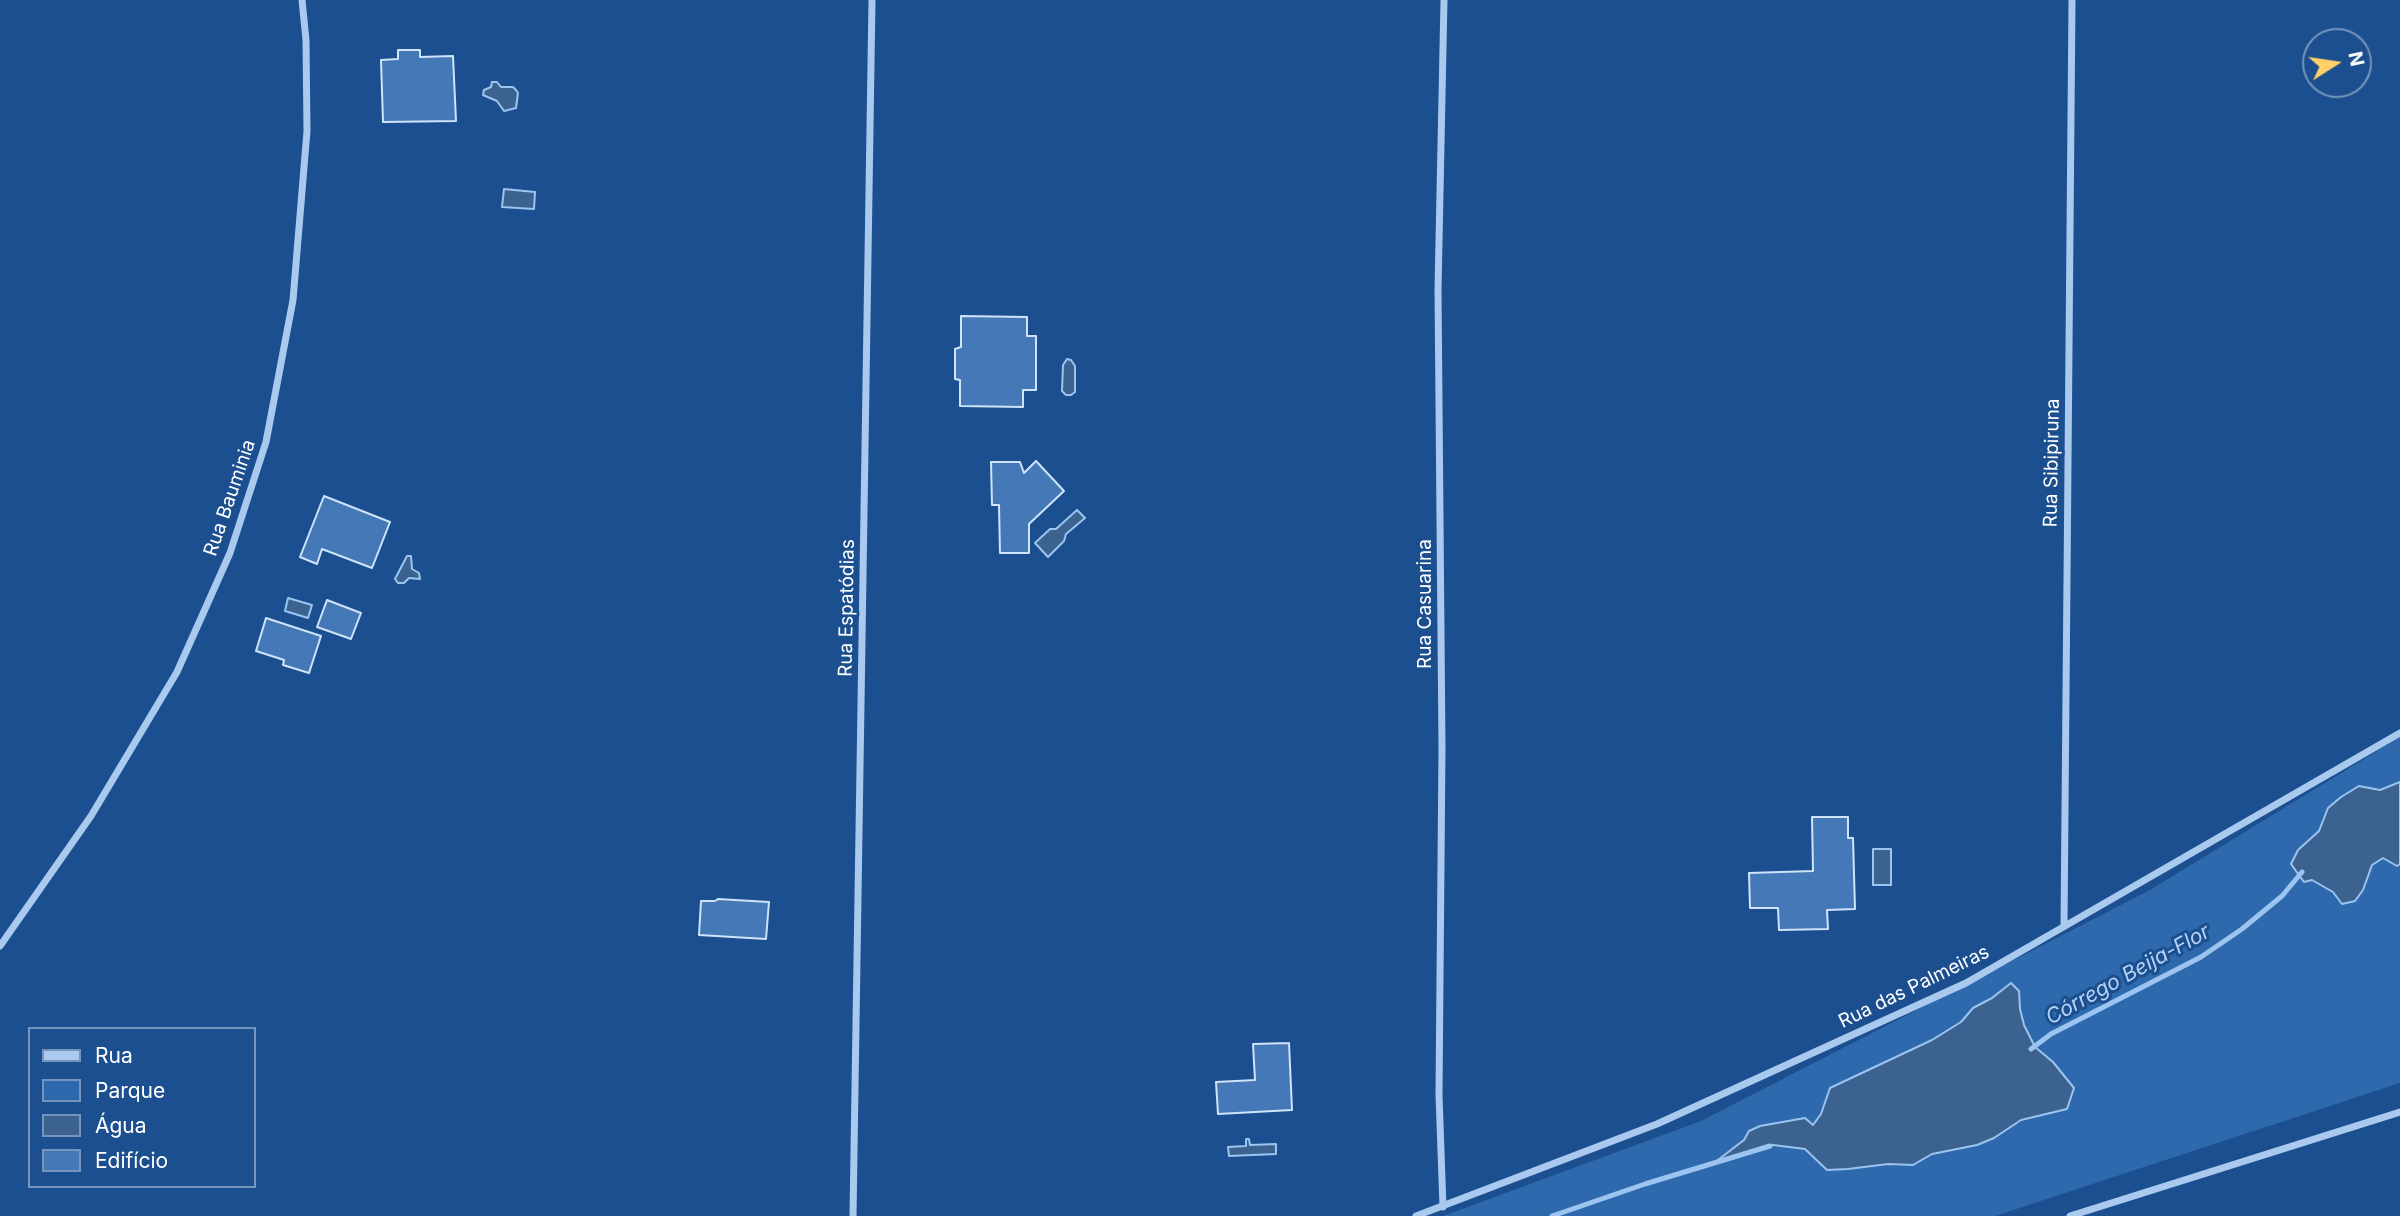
<!DOCTYPE html>
<meta charset="utf-8">
<style>
body{margin:0}
#map{position:relative;width:2400px;height:1216px;overflow:hidden;background:#1b4f8f;font-family:Inter,sans-serif}
canvas{display:block}
.legend{position:absolute;left:28px;top:1027px;width:228px;height:161px;box-sizing:border-box;background:#1b4f8f;border:2px solid #7695bc;margin:0;padding:9px 12px;list-style:none;font-size:21px;color:#fff}
.legend li{display:flex;align-items:center;gap:14px;height:35px}
.legend b{width:35px;border:2px solid #7695bc}
.north{position:absolute;left:2302px;top:28px;width:70px;height:70px;box-sizing:border-box;background:#1b4f8f;border:2px solid #7695bc;border-radius:50%;rotate:78deg;font-size:19px;font-weight:700;line-height:28px;text-align:center;color:#fff}
.north::after{content:'';display:block;margin:auto;width:24px;height:32px;background:#ffd166;clip-path:polygon(50% 0,100% 100%,50% 72%,0 100%)}
</style>
<div id="map">
<canvas width="2400" height="1216"></canvas>
<ul class="legend">
<li><b style="height:9px;background:#a9c9ee"></b>Rua</li>
<li><b style="height:19px;background:#2e69ad"></b>Parque</li>
<li><b style="height:19px;background:#3c6290"></b>Água</li>
<li><b style="height:19px;background:#4478b7"></b>Edifício</li>
</ul>
<div class="north">N</div>
</div>
<script>
const ctx = document.querySelector('canvas').getContext('2d');
ctx.lineJoin = 'round';
function fillPath(path, color) {
  ctx.fillStyle = color;
  ctx.fill(path, 'evenodd');
}
function toPath(rows) {
  const path = new Path2D();
  for (const r of rows) {
    path.moveTo(r[0], r[1]);
    for (let i = 2; i < r.length; i += 2) path.lineTo(r[i], r[i + 1]);
  }
  return path;
}
function trace(path, color, width, dash) {
  ctx.strokeStyle = color;
  ctx.lineWidth = width;
  ctx.lineCap = dash ? 'butt' : 'round';
  ctx.setLineDash(dash || []);
  ctx.stroke(path);
}
function label(font, color, halo, rows, align = 'center') {
  ctx.font = font + ' Inter,sans-serif';
  ctx.lineWidth = 6;
  ctx.setLineDash([]);
  ctx.textBaseline = 'middle';
  ctx.strokeStyle = halo;
  ctx.fillStyle = color;
  for (const [text, x, y, turn = 0] of rows) {
    ctx.save();
    ctx.translate(x, y);
    ctx.rotate((+turn || 0) * Math.PI / 180);
    ctx.textAlign = isNaN(turn) ? turn : align;
    if (halo) ctx.strokeText(text, 0, 0);
    ctx.fillText(text, 0, 0);
    ctx.restore();
  }
}
fillPath(toPath([
 [2400,737,2400,1083,1995,1216,1443,1216,1701,1121,2150,890]
]), '#2e69ad');
const water = toPath([
 [492,82,497,82,501,87,513,87,516,90,518,93,516,108,504,111,497,101,483,95,484,90,491,87,492,82],
 [504,189,535,192,534,209,502,207,504,189],
 [1067,359,1071,360,1075,366,1075,392,1071,395,1066,395,1062,391,1063,365,1067,359],
 [1077,510,1085,518,1066,534,1064,541,1048,557,1035,543,1050,529,1056,529,1077,510],
 [407,556,411,556,412,569,419,573,420,579,409,578,404,583,398,583,395,579,407,556],
 [288,598,312,605,308,618,285,611,288,598],
 [2400,782,2400,864,2397,866,2383,858,2372,865,2363,890,2355,901,2342,904,2333,892,2312,880,2304,882,2291,864,2298,850,2319,831,2328,808,2341,797,2359,786,2380,790,2400,782],
 [1873,849,1891,849,1891,885,1873,885,1873,849],
 [2011,983,2019,991,2020,1009,2024,1025,2035,1047,2053,1062,2074,1088,2067,1109,2021,1120,1994,1138,1977,1145,1932,1154,1913,1165,1888,1164,1848,1169,1827,1170,1805,1149,1773,1145,1714,1163,1744,1140,1749,1131,1760,1126,1805,1118,1813,1125,1821,1114,1830,1088,1932,1040,1961,1022,1973,1008,1992,998,2011,983],
 [1246,1139,1249,1139,1250,1145,1276,1144,1276,1154,1229,1156,1228,1147,1246,1146,1246,1139]
]);
fillPath(water, '#3c6290');
trace(water, '#9cc4f0', 2);
trace(toPath([
 [2031,1049,2051,1034,2201,957,2242,929,2282,896,2302,872],
 [1552,1216,1645,1184,1770,1146]
]), '#9cc4f0', 5);
const building = toPath([
 [398,50,420,50,420,57,453,56,456,121,383,122,381,60,398,59,398,50],
 [961,316,1027,317,1027,336,1036,336,1036,390,1023,390,1023,407,960,406,960,380,955,379,955,349,961,347,961,316],
 [1036,461,1064,491,1029,524,1029,553,1000,553,999,505,992,505,991,462,1020,462,1024,473,1036,461],
 [324,496,390,522,372,568,322,549,317,564,300,557,324,496],
 [327,600,361,613,351,639,317,627,327,600],
 [266,618,321,636,309,673,283,665,284,660,256,651,266,618],
 [1812,817,1848,817,1848,838,1853,838,1855,909,1827,910,1828,929,1779,930,1778,908,1750,908,1749,873,1813,871,1812,817],
 [718,899,769,902,766,939,699,935,701,901,715,901,718,899],
 [1289,1043,1292,1110,1218,1114,1216,1082,1255,1080,1253,1044,1289,1043]
]);
fillPath(building, '#4478b7');
trace(building, '#cfe3fa', 2);
trace(toPath([
 [2064,925,2072,0],
 [0,946,91,816,177,672,230,553,266,442,293,300,307,131,306,40,302,0],
 [1443,1207,1439,1095,1442,748,1438,289,1444,0],
 [853,1216,872,0],
 [1416,1216,1657,1124,1966,983,2400,733],
 [2070,1216,2400,1112]
]), '#a9c9ee', 7);
label('19px', '#fff', '#1b4f8f', [
 ["Rua Sibipiruna",2052,463,-89],
 ["Rua Bauminia",230,498,-71],
 ["Rua Casuarina",1425,604,-90],
 ["Rua Espatódias",847,608,-89],
 ["Rua das Palmeiras",1914,987,-26]
]);
label('italic 21px', '#b5d3f5', '#1b4f8f', [
 ["Córrego Beija-Flor",2128,975,-29]
]);
</script>
